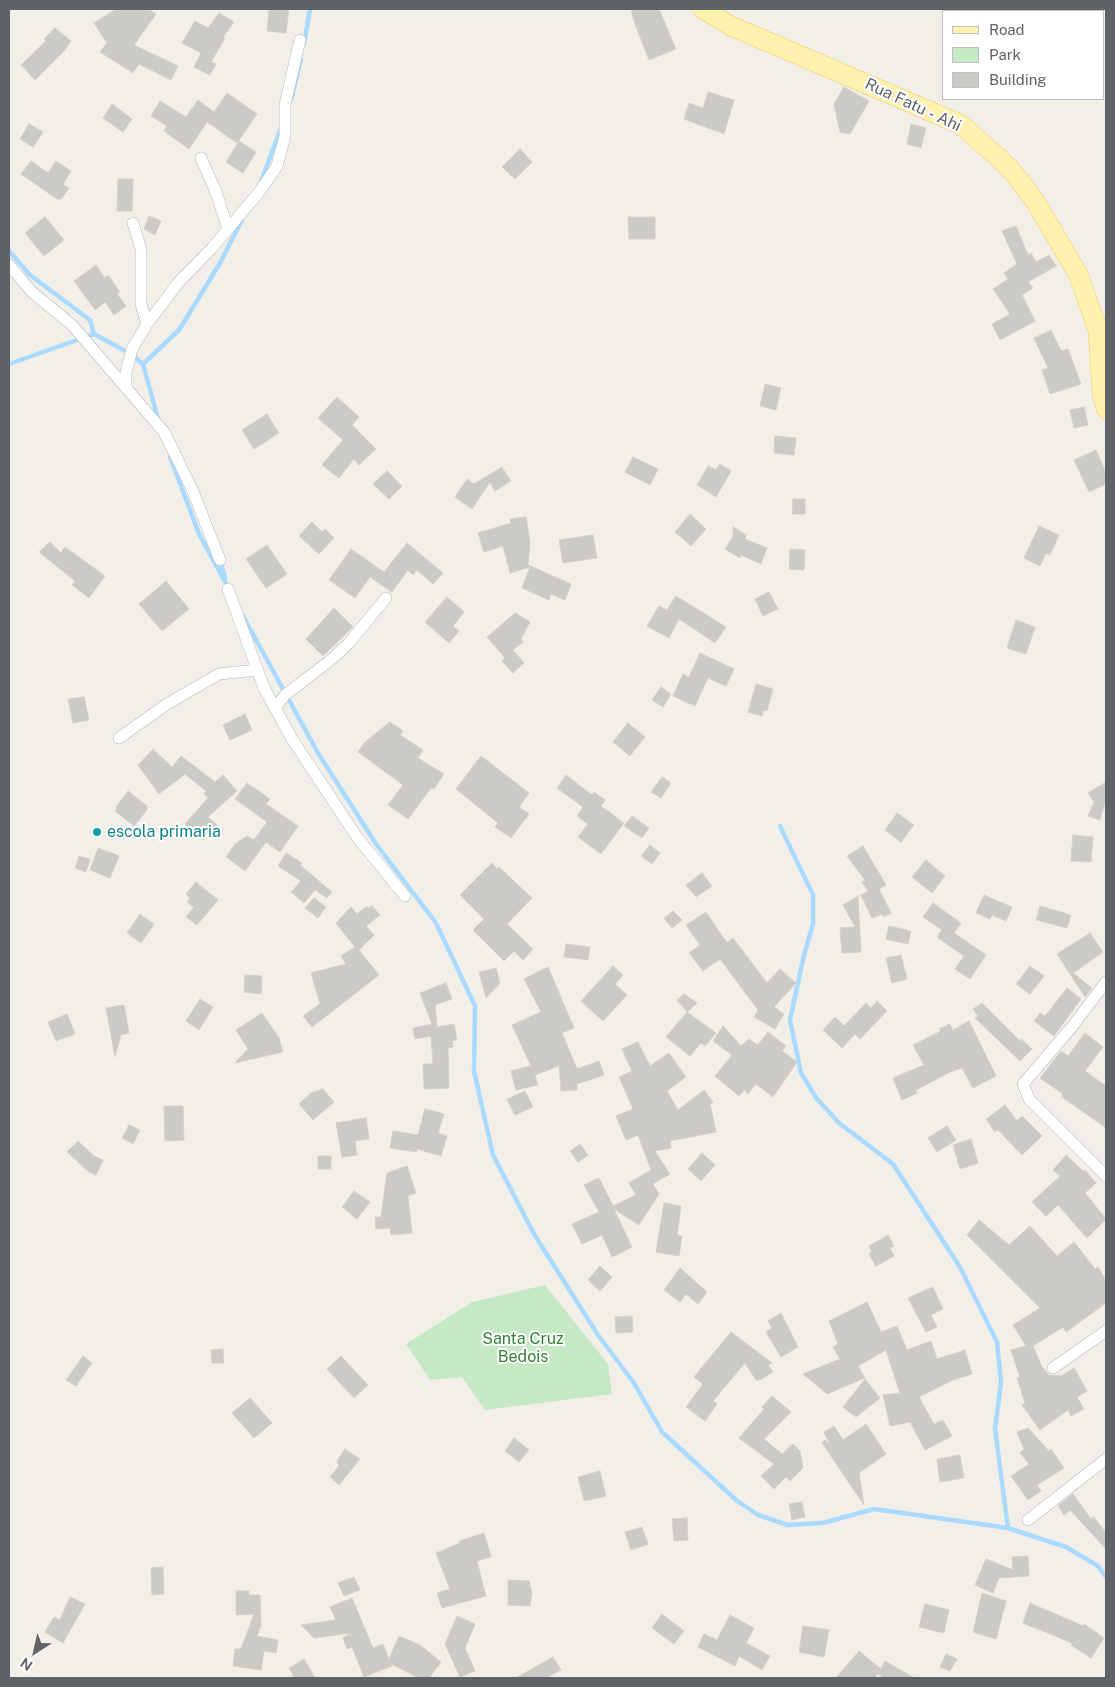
<!DOCTYPE html>
<style>
body{margin:0}
#map{position:relative;width:1115px;height:1687px;overflow:hidden;background:#f1efe8;font-family:"Public Sans",sans-serif}
canvas{display:block}
.frame{position:absolute;inset:0;border:10px solid #5f6368;pointer-events:none}
.legend{position:absolute;left:942px;top:10px;width:162px;height:90px;box-sizing:border-box;background:#fff;border:1px solid #bfc1c3;margin:0;padding:6px 9px;list-style:none;font-size:15px;color:#5f6368}
.legend li{display:flex;align-items:center;gap:10px;height:25px}
.legend b{width:25px;border:1px solid #bfc1c3}
.north{position:absolute;left:10px;top:1627px;width:50px;height:50px;-webkit-text-stroke:4px #fff;paint-order:stroke;rotate:215deg;font-size:14px;font-weight:700;line-height:20px;text-align:center;color:#5f6368}
.north::after{content:'';display:block;margin:auto;width:18px;height:22px;background:#5f6368;clip-path:polygon(50% 0,100% 100%,50% 72%,0 100%)}
</style>
<div id="map">
<canvas width="1115" height="1687"></canvas>
<div class="frame"></div>
<ul class="legend">
<li><b style="height:6px;background:#fff2af"></b>Road</li>
<li><b style="height:14px;background:#c5e8c5"></b>Park</li>
<li><b style="height:14px;background:#cccac5"></b>Building</li>
</ul>
<div class="north">N</div>
</div>
<script>
const ctx = document.querySelector('canvas').getContext('2d');
ctx.lineJoin = 'round';
function fillPath(path, color) {
  ctx.fillStyle = color;
  ctx.fill(path, 'evenodd');
}
function toPath(rows) {
  const path = new Path2D();
  for (const r of rows) {
    path.moveTo(r[0], r[1]);
    for (let i = 2; i < r.length; i += 2) path.lineTo(r[i], r[i + 1]);
  }
  return path;
}
function trace(path, color, width, dash) {
  ctx.strokeStyle = color;
  ctx.lineWidth = width;
  ctx.lineCap = dash ? 'butt' : 'round';
  ctx.setLineDash(dash || []);
  ctx.stroke(path);
}
function label(font, color, halo, rows, align = 'center') {
  ctx.font = font + ' "Public Sans",sans-serif';
  ctx.lineWidth = 4;
  ctx.setLineDash([]);
  ctx.textBaseline = 'middle';
  ctx.strokeStyle = halo;
  ctx.fillStyle = color;
  for (const [text, x, y, turn = 0] of rows) {
    ctx.save();
    ctx.translate(x, y);
    ctx.rotate((+turn || 0) * Math.PI / 180);
    ctx.textAlign = isNaN(turn) ? turn : align;
    if (halo) ctx.strokeText(text, 0, 0);
    ctx.fillText(text, 0, 0);
    ctx.restore();
  }
}
fillPath(toPath([
 [545,1285,608,1364,612,1394,485,1410,462,1377,430,1380,406,1344,472,1302]
]), '#c5e8c5');
trace(toPath([
 [304,44,310,9],
 [291,100,301,59],
 [262,179,281,128],
 [9,251,30,275,90,320,94,334,131,354,143,364,158,419],
 [9,364,94,334],
 [143,364,179,330,220,263,242,220],
 [170,457,199,534,229,589],
 [220,561,225,578],
 [243,616,318,753,376,844,436,923,475,1006,474,1071,493,1155,534,1234,598,1335,634,1383,662,1432,736,1500,758,1515,788,1525,823,1523,874,1509,1008,1528,1066,1547,1098,1566,1106,1577],
 [780,826,813,895,813,924,804,955,790,1020,801,1073,817,1099,839,1123,893,1164,960,1267,997,1342,1001,1382,995,1429,1008,1528]
]), '#aadaff', 4.5);
const building = toPath([
 [116,9,148,9,156,14,134,45,178,66,171,80,139,64,133,73,100,52,107,43,94,23,116,9],
 [269,9,289,9,286,33,267,31,269,9],
 [631,9,659,9,676,49,649,60,635,24,631,9],
 [219,13,234,22,223,37,225,38,211,62,216,64,210,75,194,67,201,53,182,43,195,21,208,28,219,13],
 [55,28,71,41,65,50,35,80,21,65,46,41,44,39,55,28],
 [844,87,869,101,850,134,840,132,834,104,844,87],
 [708,92,734,100,724,134,684,119,689,103,703,108,708,92],
 [227,93,257,114,237,143,207,122,189,149,164,131,167,126,151,116,160,101,186,117,198,100,214,112,227,93],
 [112,104,132,119,123,132,103,118,112,104],
 [29,124,43,132,33,147,20,139,29,124],
 [911,124,926,128,921,148,907,144,911,124],
 [239,141,256,152,243,173,226,162,239,141],
 [520,149,532,162,515,179,502,167,520,149],
 [31,161,48,173,56,161,71,171,63,184,69,188,61,199,57,199,21,174,31,161],
 [118,179,133,179,132,211,117,211,118,179],
 [149,216,161,221,155,235,144,229,149,216],
 [45,217,64,240,44,256,25,233,45,217],
 [628,217,655,217,655,239,629,239,628,217],
 [1016,226,1028,255,1031,253,1036,262,1049,255,1056,266,1028,282,1033,288,1022,295,1035,321,1000,340,992,324,1010,314,993,289,1008,279,1004,273,1017,264,1002,231,1016,226],
 [96,265,105,278,108,275,120,292,117,294,126,306,114,315,105,302,95,310,74,281,96,265],
 [1051,330,1061,351,1068,349,1081,384,1050,394,1042,370,1048,368,1034,338,1051,330],
 [765,384,781,388,776,410,760,406,765,384],
 [337,397,359,417,352,425,376,449,359,465,354,459,339,478,322,465,343,440,318,418,337,397],
 [1084,407,1088,425,1074,428,1070,410,1084,407],
 [267,414,279,433,254,449,242,430,267,414],
 [775,436,796,438,794,455,774,453,775,436],
 [1096,450,1106,473,1106,484,1089,492,1074,460,1096,450],
 [633,457,658,469,650,485,625,472,633,457],
 [720,464,731,471,716,497,697,485,708,466,716,470,720,464],
 [502,467,511,481,495,491,490,482,472,509,455,497,467,479,474,484,502,467],
 [387,471,402,486,389,499,373,484,387,471],
 [793,499,805,499,805,514,792,514,793,499],
 [690,514,706,529,691,546,675,532,690,514],
 [526,517,530,543,528,565,571,584,565,600,551,594,549,600,522,588,530,567,510,573,503,546,484,552,478,533,511,523,510,519,526,517],
 [312,522,322,532,325,529,334,538,319,554,299,536,312,522],
 [1039,526,1059,535,1050,555,1046,553,1040,566,1024,558,1039,526],
 [733,527,746,535,745,539,767,548,761,564,741,555,740,558,725,549,733,537,733,527],
 [593,535,597,558,563,563,559,540,593,535],
 [50,542,61,553,65,547,105,576,89,598,72,585,75,581,39,552,50,542],
 [407,543,443,573,433,584,417,570,413,575,408,570,392,592,370,577,355,598,329,580,351,549,384,572,407,543],
 [267,545,287,574,266,588,246,559,267,545],
 [790,549,805,550,804,570,789,569,790,549],
 [166,581,189,609,162,631,139,604,166,581],
 [769,592,778,609,763,616,755,599,769,592],
 [676,596,726,627,715,643,679,619,669,638,647,626,659,606,667,610,676,596],
 [447,597,464,612,453,626,459,631,449,643,425,622,447,597],
 [334,608,353,627,323,656,306,639,334,608],
 [515,613,530,622,521,639,523,642,513,650,524,663,513,673,502,661,505,658,487,637,515,613],
 [1016,620,1035,627,1026,654,1007,648,1016,620],
 [700,653,734,669,726,686,708,678,695,706,673,696,683,674,689,677,700,653],
 [756,684,773,689,767,711,764,710,762,716,748,712,756,684],
 [661,687,671,694,663,707,652,700,661,687],
 [84,697,89,720,73,723,68,699,84,697],
 [245,714,252,730,230,740,223,725,245,714],
 [390,722,403,731,400,735,423,750,418,758,444,774,434,789,431,788,408,819,388,805,403,785,358,752,365,742,390,722],
 [628,723,645,737,630,756,613,742,628,723],
 [153,749,172,767,181,756,215,782,223,775,237,791,208,817,217,825,203,840,185,824,208,798,204,793,206,791,185,774,159,794,138,765,153,749],
 [481,756,529,793,519,807,529,814,511,838,495,827,498,823,456,789,481,756],
 [566,775,592,795,594,792,605,800,601,806,624,823,601,854,578,837,588,824,577,816,583,807,557,788,566,775],
 [662,777,671,783,661,798,651,792,662,777],
 [1106,782,1106,799,1100,820,1088,816,1094,802,1088,793,1106,782],
 [247,783,270,799,266,804,298,826,280,852,266,842,245,871,226,857,235,844,247,836,254,840,267,822,235,799,247,783],
 [128,791,147,806,147,810,134,826,116,812,116,807,128,791],
 [897,813,914,825,901,842,885,830,897,813],
 [632,816,649,828,642,838,624,826,632,816],
 [1073,835,1093,837,1091,862,1071,861,1073,835],
 [650,845,660,853,652,864,641,856,650,845],
 [863,846,886,885,879,889,891,913,884,917,882,914,872,918,861,895,868,891,862,882,865,880,847,856,863,846],
 [98,848,119,856,110,878,90,870,98,848],
 [286,853,302,863,300,865,332,892,327,898,315,890,304,903,291,892,301,881,278,866,286,853],
 [79,856,90,859,86,872,75,868,79,856],
 [926,860,945,876,932,893,912,877,926,860],
 [492,863,497,869,499,867,532,898,507,924,533,949,523,960,514,951,504,961,473,930,484,919,460,895,492,863],
 [702,873,712,886,696,897,686,885,702,873],
 [196,882,218,900,197,925,186,917,194,907,187,902,190,898,186,894,196,882],
 [984,895,1012,907,1006,921,992,915,990,919,976,913,984,895],
 [858,896,861,952,842,953,840,928,855,927,843,905,858,896],
 [314,898,326,907,318,918,305,908,314,898],
 [933,903,961,923,954,933,986,955,970,979,955,969,964,956,937,937,942,930,923,917,933,903],
 [372,906,380,915,366,926,374,935,359,950,379,975,312,1027,303,1016,320,1004,311,973,346,964,341,956,355,947,336,923,351,907,357,914,366,907,369,908,372,906],
 [1040,906,1071,915,1067,928,1036,920,1040,906],
 [673,911,682,920,672,928,664,918,673,911],
 [706,912,727,943,733,938,767,983,780,969,796,983,774,1007,784,1014,775,1029,754,1017,758,1010,720,959,703,971,689,953,700,945,686,925,706,912],
 [140,914,154,924,141,943,127,933,140,914],
 [889,926,911,931,908,944,886,939,889,926],
 [1090,933,1103,952,1073,973,1092,988,1085,997,1057,954,1090,933],
 [566,944,590,947,588,960,564,957,566,944],
 [901,955,907,979,892,983,886,958,901,955],
 [613,966,623,975,615,984,627,995,603,1021,581,1001,613,966],
 [1030,966,1044,976,1030,994,1016,984,1030,966],
 [548,967,574,1028,562,1033,577,1069,599,1061,604,1075,577,1084,577,1090,561,1091,559,1066,535,1075,538,1085,516,1090,511,1071,531,1066,512,1025,541,1012,524,979,548,967],
 [496,968,500,983,486,998,479,972,496,968],
 [245,975,262,976,261,994,244,992,245,975],
 [446,983,452,999,435,1005,437,1027,454,1024,457,1040,452,1041,453,1047,448,1048,449,1088,424,1089,423,1064,433,1064,431,1036,415,1039,413,1028,432,1024,420,993,446,983],
 [1067,988,1081,999,1054,1036,1034,1021,1040,1013,1045,1016,1067,988],
 [684,994,697,1003,687,1012,716,1033,705,1046,701,1043,690,1056,666,1037,687,1012,677,1000,684,994],
 [200,999,213,1007,199,1030,186,1021,200,999],
 [877,1001,887,1011,860,1039,855,1034,842,1048,823,1030,835,1017,844,1026,866,1003,871,1008,877,1001],
 [982,1003,1020,1041,1021,1039,1032,1049,1020,1061,975,1018,978,1016,973,1009,982,1003],
 [124,1005,129,1033,121,1035,115,1057,106,1008,124,1005],
 [262,1013,279,1038,283,1052,235,1063,248,1049,236,1030,262,1013],
 [67,1014,75,1034,56,1041,48,1022,67,1014],
 [969,1021,996,1076,973,1088,962,1068,950,1072,916,1090,917,1093,902,1100,893,1078,924,1065,913,1045,941,1031,939,1029,950,1024,953,1030,969,1021],
 [723,1026,741,1046,749,1039,758,1045,768,1032,786,1046,782,1051,797,1062,773,1097,756,1084,748,1094,744,1090,739,1096,715,1076,732,1055,713,1041,723,1026],
 [1085,1033,1103,1047,1085,1071,1106,1086,1106,1128,1062,1097,1063,1094,1040,1078,1061,1051,1068,1056,1085,1033],
 [638,1042,650,1066,669,1053,686,1077,667,1091,678,1110,704,1090,713,1102,710,1104,716,1132,670,1141,671,1148,655,1151,670,1174,653,1184,659,1194,639,1225,614,1209,632,1247,612,1257,602,1235,582,1244,572,1224,599,1212,584,1185,599,1178,613,1206,636,1195,629,1183,651,1170,638,1135,626,1140,616,1116,633,1109,619,1077,632,1071,622,1049,638,1042],
 [323,1089,334,1102,313,1120,299,1104,311,1093,323,1089],
 [525,1091,533,1107,515,1115,507,1099,525,1091],
 [1005,1105,1017,1121,1022,1116,1042,1136,1022,1155,998,1130,995,1132,986,1119,1005,1105],
 [164,1106,183,1106,184,1140,165,1141,164,1106],
 [425,1109,444,1114,438,1133,447,1136,441,1156,417,1149,417,1152,390,1148,393,1131,418,1135,425,1109],
 [366,1118,369,1139,355,1141,357,1155,342,1157,336,1123,366,1118],
 [129,1125,140,1130,133,1144,122,1138,129,1125],
 [947,1126,956,1140,937,1152,928,1138,947,1126],
 [971,1139,978,1163,960,1169,953,1145,971,1139],
 [78,1141,94,1156,103,1160,96,1175,88,1171,67,1152,78,1141],
 [580,1144,588,1155,578,1162,570,1151,580,1144],
 [702,1153,715,1165,701,1181,688,1169,702,1153],
 [1066,1155,1083,1171,1085,1170,1096,1183,1085,1193,1106,1219,1087,1238,1058,1205,1046,1216,1032,1202,1060,1176,1053,1170,1066,1155],
 [318,1156,331,1156,331,1169,318,1169,318,1156],
 [407,1166,416,1193,408,1196,412,1233,391,1235,390,1228,376,1229,375,1217,381,1217,387,1173,407,1166],
 [354,1191,370,1202,357,1219,342,1207,354,1191],
 [664,1203,681,1206,677,1235,682,1236,679,1256,656,1252,664,1203],
 [979,1220,1009,1245,1030,1226,1057,1256,1074,1242,1095,1269,1098,1267,1106,1280,1106,1303,1066,1332,1063,1327,1033,1346,1042,1367,1049,1375,1061,1376,1074,1368,1087,1391,1077,1397,1084,1409,1071,1416,1068,1410,1040,1430,1022,1405,1025,1403,1017,1378,1020,1377,1011,1350,1026,1346,1013,1325,1040,1308,967,1235,979,1220],
 [888,1235,894,1246,890,1248,894,1256,876,1266,869,1254,872,1252,869,1246,888,1235],
 [600,1266,612,1277,600,1291,588,1280,600,1266],
 [680,1268,707,1292,698,1304,686,1294,680,1302,664,1290,680,1268],
 [933,1287,943,1309,931,1315,937,1327,926,1332,908,1298,933,1287],
 [867,1302,881,1332,897,1326,907,1350,931,1341,937,1359,965,1350,972,1374,953,1380,919,1397,934,1424,943,1420,952,1436,925,1450,910,1422,890,1426,883,1395,900,1393,886,1350,858,1366,865,1378,827,1394,803,1374,840,1359,833,1347,838,1344,829,1321,867,1302],
 [781,1313,798,1347,781,1357,766,1332,772,1328,768,1321,781,1313],
 [632,1316,633,1332,616,1333,615,1317,632,1316],
 [731,1332,772,1363,768,1365,773,1372,760,1380,756,1380,745,1363,713,1401,717,1404,705,1421,686,1407,703,1384,694,1377,731,1332],
 [223,1349,224,1363,212,1363,211,1350,223,1349],
 [83,1356,92,1363,76,1386,66,1380,83,1356],
 [341,1356,368,1385,354,1398,327,1369,341,1356],
 [865,1379,880,1398,856,1417,843,1407,865,1379],
 [772,1396,791,1412,764,1439,782,1454,793,1444,800,1451,803,1468,790,1481,786,1477,774,1489,761,1476,774,1464,739,1438,764,1409,762,1407,772,1396],
 [250,1398,272,1423,254,1438,232,1413,250,1398],
 [866,1424,886,1454,859,1473,864,1505,822,1443,825,1440,830,1445,824,1432,834,1426,843,1440,866,1424],
 [1028,1428,1049,1451,1051,1449,1064,1468,1037,1485,1041,1491,1028,1500,1011,1476,1029,1464,1020,1453,1024,1449,1017,1432,1028,1428],
 [514,1438,529,1450,519,1462,505,1451,514,1438],
 [345,1449,360,1459,339,1485,330,1477,339,1466,337,1461,345,1449],
 [960,1455,964,1478,940,1482,937,1459,960,1455],
 [600,1471,606,1496,584,1501,578,1477,600,1471],
 [1073,1494,1091,1519,1094,1517,1106,1533,1106,1549,1070,1510,1064,1515,1058,1506,1073,1494],
 [802,1502,805,1517,792,1520,789,1504,802,1502],
 [687,1518,688,1540,674,1541,672,1519,687,1518],
 [642,1527,648,1544,631,1550,625,1532,642,1527],
 [484,1533,491,1557,477,1561,486,1596,442,1608,437,1593,450,1589,436,1553,460,1543,459,1541,484,1533],
 [1028,1556,1029,1576,999,1578,993,1593,975,1585,986,1559,1013,1570,1012,1557,1028,1556],
 [163,1567,164,1594,152,1595,151,1568,163,1567],
 [354,1577,360,1590,344,1596,338,1583,354,1577],
 [508,1580,529,1581,532,1592,530,1606,508,1605,508,1580],
 [236,1591,249,1591,249,1595,260,1595,261,1626,257,1636,278,1640,276,1653,264,1651,261,1670,233,1666,235,1649,241,1649,254,1614,236,1615,236,1591],
 [982,1593,1006,1601,996,1639,973,1632,982,1593],
 [70,1597,85,1604,63,1643,45,1632,54,1617,60,1620,70,1597],
 [352,1598,373,1648,383,1644,389,1659,399,1636,420,1645,441,1662,429,1678,419,1678,391,1664,392,1666,364,1677,352,1647,347,1649,343,1638,351,1633,314,1638,301,1625,336,1620,330,1607,352,1598],
 [1030,1603,1083,1626,1084,1624,1104,1638,1091,1658,1071,1645,1072,1643,1023,1623,1030,1603],
 [925,1604,949,1610,944,1633,919,1627,925,1604],
 [662,1614,684,1631,674,1644,652,1628,662,1614],
 [730,1615,754,1628,746,1643,770,1656,762,1670,739,1656,735,1666,698,1647,704,1634,717,1640,730,1615],
 [457,1616,475,1624,465,1648,475,1671,460,1677,445,1644,457,1616],
 [803,1626,829,1630,824,1657,799,1652,803,1626],
 [859,1651,881,1669,885,1661,914,1678,885,1678,878,1674,880,1671,874,1678,836,1678,859,1651],
 [946,1654,957,1659,950,1671,940,1667,946,1654],
 [553,1657,561,1670,545,1678,516,1678,553,1657],
 [304,1659,315,1678,295,1678,289,1668,304,1659]
]);
fillPath(building, '#cccac5');
trace(building, '#d6d1c6', 1);
const minor = toPath([
 [201,158,216,192,228,229],
 [133,223,141,249,141,304,147,324],
 [9,265,32,292,72,325,164,432,192,489,220,560],
 [126,386,126,373,132,349,147,324,178,283,212,248,260,191,277,166,285,136,285,105,300,40],
 [228,589,264,688,292,739,357,837,405,896],
 [275,708,285,695,332,659,348,644,386,598],
 [119,738,167,704,219,674,257,670],
 [1106,982,1071,1028,1023,1084,1029,1099,1106,1176],
 [1053,1368,1106,1331],
 [1028,1520,1106,1459]
]);
const primary = toPath([
 [703,9,731,26,960,124,998,157,1013,172,1035,201,1078,274,1098,330,1102,395,1106,409]
]);
trace(minor, '#b5b8bc', 12);
trace(primary, '#f2c960', 20);
trace(minor, '#fff', 11);
trace(primary, '#fff2af', 19);
for (const [x, y, r, color] of [
 [97,832,5,"#0f9aa8"]
]) {
  const dot = new Path2D();
  dot.arc(x, y, r, 0, 2 * Math.PI);
  ctx.fillStyle = color;
  ctx.fill(dot);
  trace(dot, '#fff', 2);
}
label('16px', '#5f6368', '#fff', [
 ["Rua Fatu - Ahi",913,105,25]
]);
label('16px', '#0d838f', '#fff', [
 ["escola primaria",107,832]
], 'left');
label('16px', '#348238', '#fff', [
 ["Santa Cruz",523,1339],
 ["Bedois",523,1357]
]);
</script>
